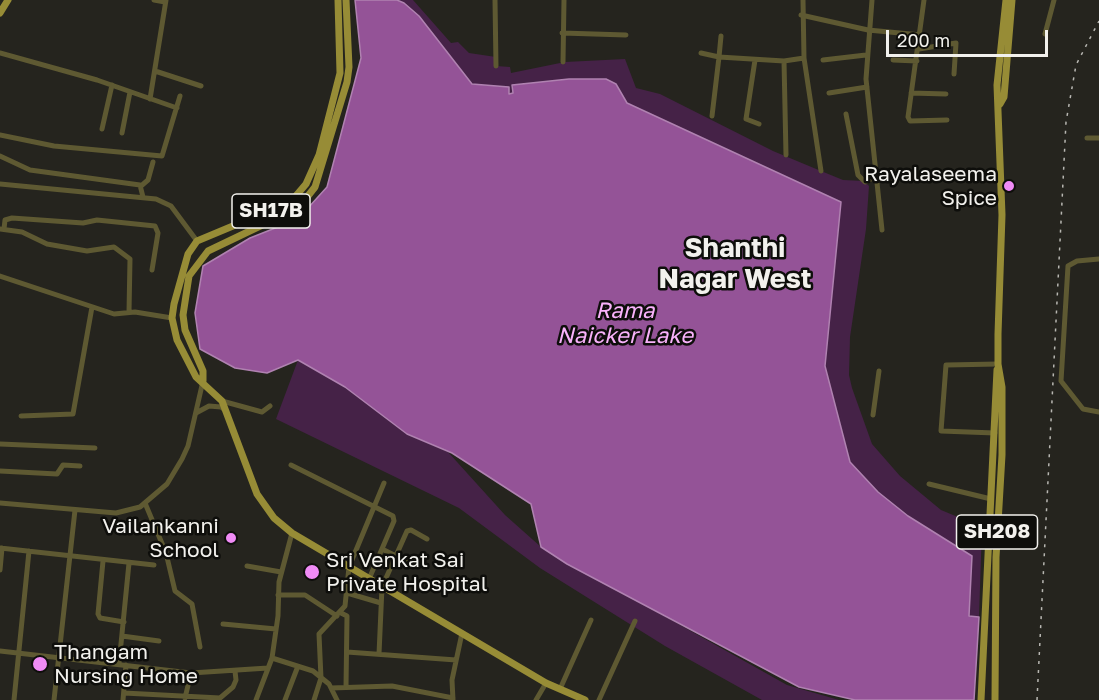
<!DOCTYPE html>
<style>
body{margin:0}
#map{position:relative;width:1099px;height:700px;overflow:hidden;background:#25241e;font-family:"Golos Text",sans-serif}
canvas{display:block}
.scale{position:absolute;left:886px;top:30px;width:162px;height:27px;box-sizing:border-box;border:3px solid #f2f1ed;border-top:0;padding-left:8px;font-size:18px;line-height:21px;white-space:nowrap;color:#f2f1ed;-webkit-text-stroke:4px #0e0e0b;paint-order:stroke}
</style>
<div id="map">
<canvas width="1099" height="700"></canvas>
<div class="scale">200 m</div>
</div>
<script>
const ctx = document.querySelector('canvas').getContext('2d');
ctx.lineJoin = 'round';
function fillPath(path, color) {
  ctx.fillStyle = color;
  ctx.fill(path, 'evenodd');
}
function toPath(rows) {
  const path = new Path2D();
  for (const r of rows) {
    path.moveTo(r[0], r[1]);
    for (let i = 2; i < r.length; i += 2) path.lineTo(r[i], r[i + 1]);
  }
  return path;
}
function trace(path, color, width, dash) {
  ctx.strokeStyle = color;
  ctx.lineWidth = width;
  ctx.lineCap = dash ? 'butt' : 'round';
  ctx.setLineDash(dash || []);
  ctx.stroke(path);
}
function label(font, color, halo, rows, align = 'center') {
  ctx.font = font + ' "Golos Text",sans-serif';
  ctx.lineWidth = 5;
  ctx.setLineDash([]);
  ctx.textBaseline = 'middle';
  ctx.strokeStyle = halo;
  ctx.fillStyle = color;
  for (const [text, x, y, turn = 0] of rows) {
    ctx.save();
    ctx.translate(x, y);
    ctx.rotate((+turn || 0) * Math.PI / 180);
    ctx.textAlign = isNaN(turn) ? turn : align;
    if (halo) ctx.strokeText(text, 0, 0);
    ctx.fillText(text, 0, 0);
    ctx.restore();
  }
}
fillPath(toPath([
 [397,0,413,0,451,43,458,42,469,53,496,57,496,66,510,67,511,73,565,62,625,59,636,88,660,94,773,151,821,171,843,180,864,181,869,186,866,229,850,337,849,375,852,388,872,444,900,476,941,510,982,527,979,617,969,616,972,556,908,516,878,492,850,462,825,366,841,202,627,103,616,84,512,86,513,93,508,94,508,87,472,84,443,47,404,3],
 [298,360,345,387,407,434,448,452,505,515,541,547,787,685,839,700,762,700,665,646,540,568,459,508,276,419]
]), '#452247');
const water = toPath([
 [355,0,397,0,404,3,419,16,472,84,509,87,509,94,513,93,512,85,569,79,606,79,616,84,627,103,841,202,825,366,850,462,878,492,908,516,972,556,969,616,979,617,974,700,855,700,799,687,567,564,541,547,531,504,452,453,407,434,345,387,298,360,267,373,235,368,200,349,195,313,203,266,250,238,298,219,327,187,361,58,355,0]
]);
fillPath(water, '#945397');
trace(water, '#b082b1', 1.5);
trace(toPath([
 [154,0,165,2],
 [495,0,496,66],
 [872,0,866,79,882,230],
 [924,0,908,117,910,121,947,120],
 [801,15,868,30,921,35],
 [562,33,626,35],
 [1045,34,1054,0],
 [721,36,719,57,784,61,804,58,803,0],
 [919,49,956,43,954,74],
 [0,53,97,80,177,108],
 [701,53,719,57,712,116],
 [804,58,821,171],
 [755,60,746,119,759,124],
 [823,60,866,55],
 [893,60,917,61],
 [784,61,786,155],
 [563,62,564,0],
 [155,71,201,86],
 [829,93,867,87],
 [911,93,946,94],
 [150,99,166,0],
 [846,114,858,175,865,182,878,175],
 [102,129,112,85],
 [122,133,130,92],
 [0,135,54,146,162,156,180,96],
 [1087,138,1099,138],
 [0,156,30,170,140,185,143,197],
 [0,184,156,199,171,206,197,241],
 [141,186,148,180,153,162],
 [0,229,22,232,47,244,87,251,114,247,130,259,129,312],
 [4,229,5,220,12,218,83,223,97,220,155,226,158,233,152,270],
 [1099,259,1077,261,1068,266,1061,381,1083,409,1099,412],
 [0,276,114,314,135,312,172,318],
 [222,401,262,412,270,406],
 [196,413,209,406,221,407,225,410],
 [873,415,879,371],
 [21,416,73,414,92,307],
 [995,433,941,431,946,365,998,364],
 [0,444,95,448],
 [291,465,393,516,394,521,369,579],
 [0,471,57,474,63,465,80,466],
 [929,484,991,499],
 [0,503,116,513,140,507,167,484,182,459,188,446,203,381],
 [145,503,166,553,175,591,192,604,200,647],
 [0,548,154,565],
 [382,549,416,566],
 [103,561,98,614,100,618,124,622],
 [247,566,281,572],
 [0,570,2,548],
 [347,593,381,603],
 [278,595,305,595,337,616],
 [341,613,347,616,346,687],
 [223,624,276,629],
 [122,636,159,641],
 [0,651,191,673,268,668],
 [347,652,456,660],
 [379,654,382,587,407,531,411,530,427,539],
 [272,658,313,671,329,684,337,700],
 [119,664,129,563],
 [331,688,392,686,453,698],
 [560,689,591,620],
 [124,693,220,698,233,687,236,680,235,671],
 [185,698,191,673],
 [14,700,29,551],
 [54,700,75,510],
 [123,700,126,665],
 [256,700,272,658,278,616,279,582,292,533],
 [285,700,298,666],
 [314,700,321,678,319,634,345,606,349,567,384,483],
 [453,700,452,680,462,633],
 [536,700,546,683],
 [599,700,635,621]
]), '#5e5932', 5);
trace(toPath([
 [338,0,340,73,319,155,306,184,295,197,276,208,197,241,188,254,174,304,172,318,177,340,196,377,222,401,257,494,274,518,292,533,546,683,585,700],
 [0,13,8,0],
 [1000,104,1004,97,1012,0],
 [203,381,203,371,185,330,183,315,189,276,208,251,279,217,304,201,315,187,347,82,349,67,346,0],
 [981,700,997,370],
 [995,700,996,557,1002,455,1002,387,998,364,998,334,1002,215,997,85,1006,0]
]), '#978c36', 7);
trace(toPath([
 [1037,700,1066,122,1076,65,1099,21]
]), '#b8b7b2', 1.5, [3, 6]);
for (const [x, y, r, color] of [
 [1009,186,6,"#f08bf5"],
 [231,538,6,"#f08bf5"],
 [312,572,8,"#f08bf5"],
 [40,664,8,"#f08bf5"]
]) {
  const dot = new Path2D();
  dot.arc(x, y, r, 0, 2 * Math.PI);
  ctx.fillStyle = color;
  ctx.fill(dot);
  trace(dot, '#0e0e0b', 2);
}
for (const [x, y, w] of [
 [271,211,78],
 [997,532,81]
]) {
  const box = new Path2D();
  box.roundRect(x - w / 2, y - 17, w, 34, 4.5);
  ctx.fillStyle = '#0e0e0b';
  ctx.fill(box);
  trace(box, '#f2f1ed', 1.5);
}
label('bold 20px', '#f2f1ed', null, [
 ["SH17B",271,211],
 ["SH208",997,532]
]);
label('21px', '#f2f1ed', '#0e0e0b', [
 ["Rayalaseema",997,174],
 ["Spice",997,198],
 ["Vailankanni",219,526],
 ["School",219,550],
 ["Sri Venkat Sai",326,560,"left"],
 ["Private Hospital",326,584,"left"],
 ["Thangam",54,652,"left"],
 ["Nursing Home",54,676,"left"]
], 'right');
label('italic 22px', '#f9b2fb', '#0e0e0b', [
 ["Rama",625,311],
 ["Naicker Lake",625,336]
]);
label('bold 27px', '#f2f1ed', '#0e0e0b', [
 ["Shanthi",735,248],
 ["Nagar West",735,279]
]);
</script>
